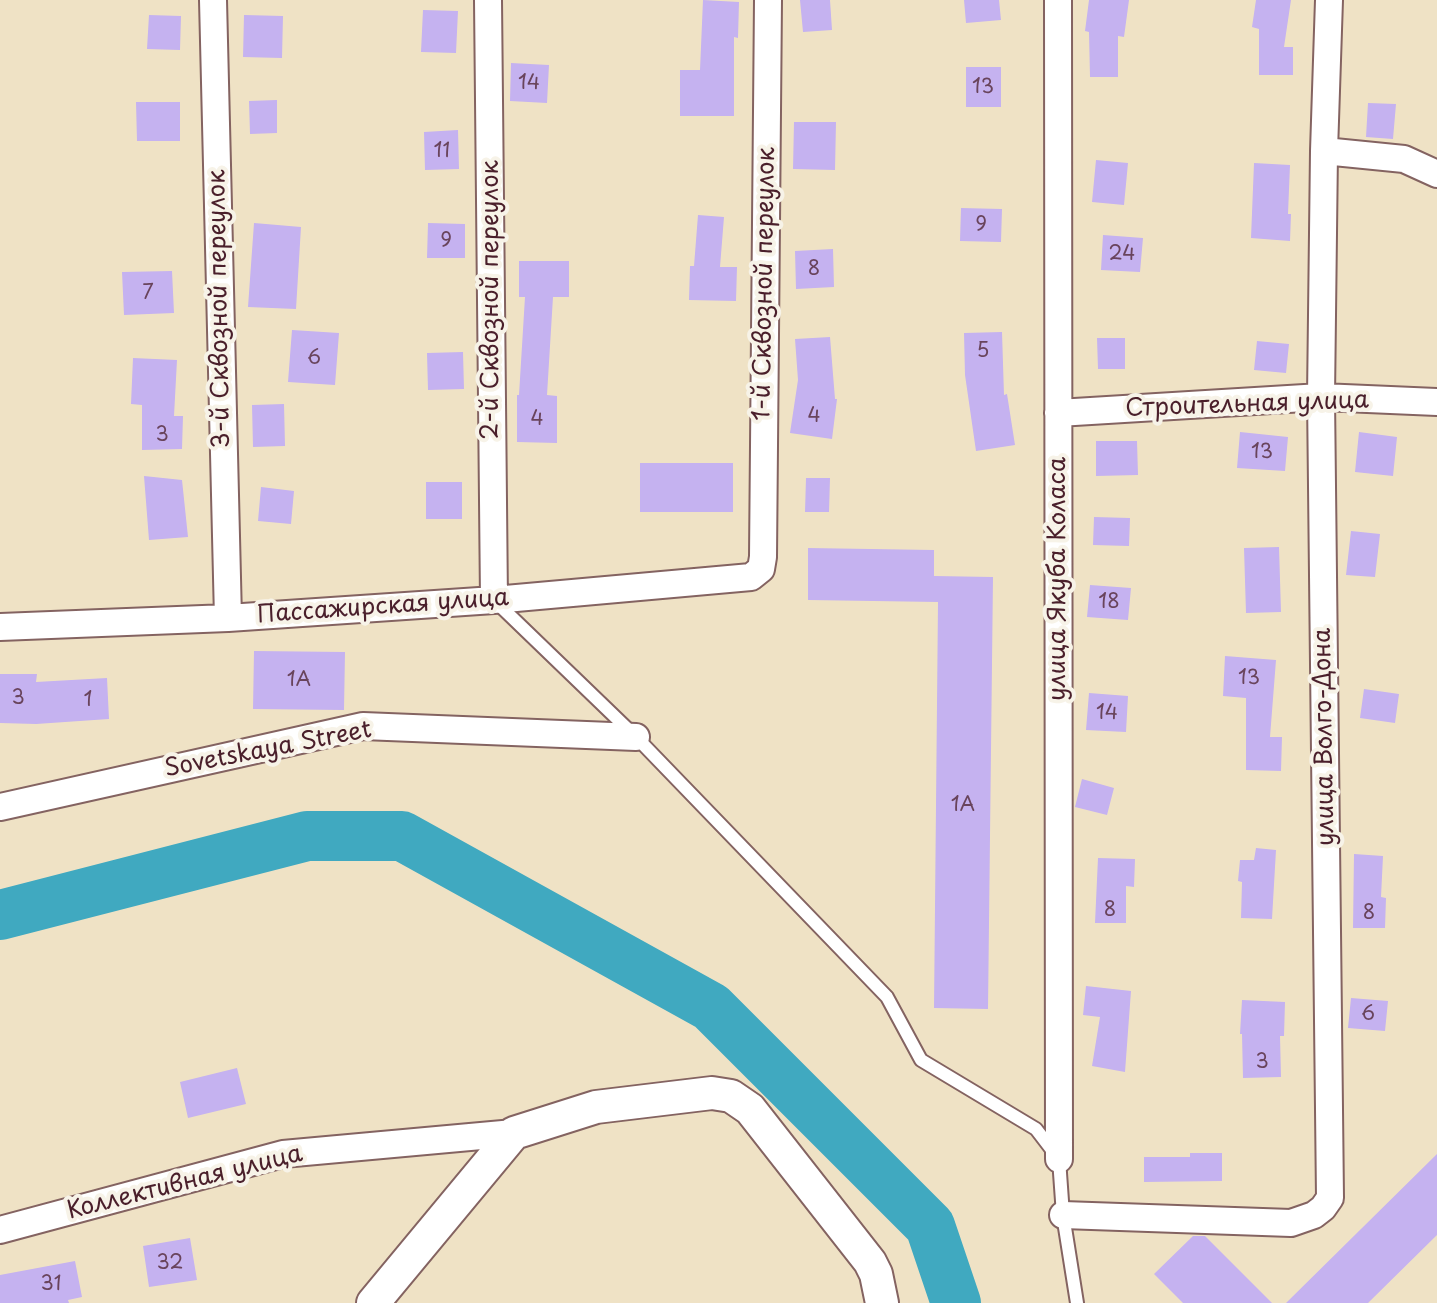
<!DOCTYPE html>
<meta charset="utf-8">
<style>
body{margin:0}
canvas{display:block;background:#efe2c5}
</style>
<canvas width="1437" height="1303"></canvas>
<script>
const ctx = document.querySelector('canvas').getContext('2d');
ctx.lineJoin = 'round';
function toPath(rows) {
  const path = new Path2D();
  for (const r of rows) {
    path.moveTo(r[0], r[1]);
    for (let i = 2; i < r.length; i += 2) path.lineTo(r[i], r[i + 1]);
  }
  return path;
}
function trace(path, color, width, dash) {
  ctx.strokeStyle = color;
  ctx.lineWidth = width;
  ctx.lineCap = dash ? 'butt' : 'round';
  ctx.setLineDash(dash || []);
  ctx.stroke(path);
}
function fillPath(path, color) {
  ctx.fillStyle = color;
  ctx.fill(path, 'evenodd');
}
function label(font, color, halo, rows, align = 'center') {
  ctx.font = font + ' "Playpen Sans",sans-serif';
  ctx.lineWidth = 8;
  ctx.setLineDash([]);
  ctx.textBaseline = 'middle';
  ctx.strokeStyle = halo;
  ctx.fillStyle = color;
  for (const [text, x, y, turn = 0] of rows) {
    ctx.save();
    ctx.translate(x, y);
    ctx.rotate((+turn || 0) * Math.PI / 180);
    ctx.textAlign = isNaN(turn) ? turn : align;
    if (halo) ctx.strokeText(text, 0, 0);
    ctx.fillText(text, 0, 0);
    ctx.restore();
  }
}
trace(toPath([
 [0,915,307,836,402,836,711,1007,930,1226,956,1303]
]), '#40a9c0', 50);
fillPath(toPath([
 [703,0,739,2,738,38,734,37,734,116,680,116,680,70,700,70],
 [800,0,830,0,832,30,803,32],
 [964,0,999,0,1001,20,966,23],
 [1089,0,1129,0,1124,37,1118,36,1118,77,1090,77,1089,32,1085,31],
 [1256,0,1291,0,1284,47,1293,47,1293,75,1259,75,1259,29,1252,27],
 [423,10,458,11,456,53,421,52],
 [149,15,181,16,180,50,147,49],
 [244,15,283,16,282,58,243,57],
 [511,63,549,65,547,103,510,101],
 [966,67,1001,67,1001,107,966,107],
 [277,100,277,133,250,134,249,101],
 [136,102,180,102,180,141,137,141],
 [1368,103,1396,104,1393,139,1366,137],
 [794,122,836,122,835,170,793,169],
 [458,130,459,169,425,170,424,132],
 [1096,160,1128,163,1124,205,1092,202],
 [1254,163,1290,165,1288,214,1291,214,1290,241,1251,238],
 [961,208,1002,209,1001,242,960,241],
 [698,215,724,217,720,267,737,267,736,301,689,300,690,266,694,266],
 [254,223,301,227,296,309,248,307],
 [428,223,465,224,465,258,427,258],
 [1103,235,1143,238,1140,272,1101,270],
 [833,249,834,287,796,289,795,251],
 [519,261,569,261,569,297,553,297,547,395,557,396,557,443,517,442,517,395,519,395,525,297,519,297],
 [172,271,174,313,124,315,122,272],
 [292,330,339,333,335,385,288,382],
 [1002,332,1004,395,1007,394,1015,445,976,451,965,375,964,333],
 [830,337,835,399,837,399,832,439,790,433,798,380,795,339],
 [1097,338,1125,338,1125,369,1098,369],
 [1257,341,1289,344,1286,373,1254,370],
 [463,352,464,389,428,390,427,353],
 [133,358,177,360,174,416,183,416,182,449,142,450,142,405,131,404],
 [284,404,285,446,253,447,252,405],
 [1240,432,1288,437,1285,471,1237,468],
 [1359,432,1397,437,1393,476,1355,472],
 [1096,441,1137,441,1138,475,1096,476],
 [640,463,733,463,733,512,640,512],
 [144,476,182,480,188,537,149,540],
 [806,478,830,478,829,512,805,512],
 [426,482,462,482,462,519,426,519],
 [261,487,294,491,291,524,258,521],
 [1094,517,1130,518,1129,546,1093,545],
 [1351,531,1380,534,1375,577,1346,575],
 [1279,547,1281,612,1246,613,1244,548],
 [808,548,934,550,934,576,993,577,988,1009,934,1008,938,602,808,600],
 [1090,585,1131,588,1128,620,1087,617],
 [254,651,345,652,344,710,253,709],
 [1225,656,1276,660,1270,737,1282,737,1281,771,1246,770,1246,698,1223,696],
 [0,674,37,674,36,682,107,678,109,719,36,724,0,723],
 [1364,689,1399,694,1395,723,1360,718],
 [1089,693,1128,696,1126,732,1086,730],
 [1082,779,1114,788,1107,815,1075,807],
 [1256,848,1276,850,1272,919,1241,918,1242,882,1238,881,1240,860,1254,860],
 [1354,854,1383,856,1381,897,1386,898,1385,928,1353,928],
 [1098,858,1135,859,1134,887,1126,886,1126,923,1095,923],
 [1086,986,1131,991,1125,1072,1092,1066,1100,1017,1083,1015],
 [1351,998,1388,1001,1385,1031,1348,1028],
 [1242,1000,1285,1002,1284,1036,1280,1036,1281,1077,1243,1078,1242,1034,1240,1034],
 [237,1068,246,1104,188,1118,180,1082],
 [1190,1153,1222,1153,1222,1181,1144,1182,1144,1157,1190,1157],
 [1437,1154,1437,1235,1368,1303,1286,1303],
 [1193,1236,1205,1236,1272,1303,1183,1303,1154,1274],
 [190,1238,197,1280,149,1287,143,1246],
 [75,1261,82,1297,68,1300,69,1303,0,1303,0,1275]
]), '#c5b2f0');
const service = toPath([
 [496,602,636,737,887,997,921,1060,1036,1129,1059,1159,1063,1215,1077,1303]
]);
const minor = toPath([
 [213,0,228,618],
 [488,0,494,600],
 [1058,0,1059,1159],
 [1324,151,1404,159,1437,174],
 [1058,413,1321,397,1437,402],
 [0,627,228,618,494,600,751,577,761,569,763,557,768,0],
 [0,807,363,726,636,737],
 [1063,1215,1291,1223,1314,1215,1323,1208,1330,1198,1321,397,1324,151,1329,0],
 [0,1230,283,1154,514,1133]
]);
const tertiary = toPath([
 [373,1303,514,1133,596,1107,712,1093,731,1096,750,1109,870,1262,876,1274,882,1303]
]);
trace(service, '#846361', 16);
trace(minor, '#846361', 30);
trace(tertiary, '#846361', 36);
trace(service, '#fff', 12);
trace(minor, '#fff', 26);
trace(tertiary, '#fff', 32);
label('20px', '#69445c', null, [
 ["14",529,83],
 ["13",983,87],
 ["11",442,151],
 ["9",981,225],
 ["9",446,241],
 ["24",1122,254],
 ["8",814,269],
 ["7",148,293],
 ["5",983,351],
 ["6",314,358],
 ["4",814,416],
 ["4",537,419],
 ["3",162,435],
 ["13",1262,452],
 ["18",1109,602],
 ["13",1249,678],
 ["1А",299,680],
 ["3",18,698],
 ["1",88,700],
 ["14",1107,713],
 ["1А",963,805],
 ["8",1110,910],
 ["8",1369,913],
 ["6",1368,1014],
 ["3",1262,1062],
 ["32",170,1263],
 ["31",51,1284]
]);
label('24px', '#4a1f2b', '#f7f3e8', [
 ["1-й Сквозной переулок",765,284,-89],
 ["2-й Сквозной переулок",491,300,-90],
 ["3-й Сквозной переулок",220,309,-91],
 ["Строительная улица",1247,405,-2],
 ["улица Якуба Коласа",1058,579,-90],
 ["Пассажирская улица",383,607,-4],
 ["улица Волго-Дона",1325,737,-91],
 ["Sovetskaya Street",268,750,-11],
 ["Коллективная улица",185,1183,-14]
]);
</script>
